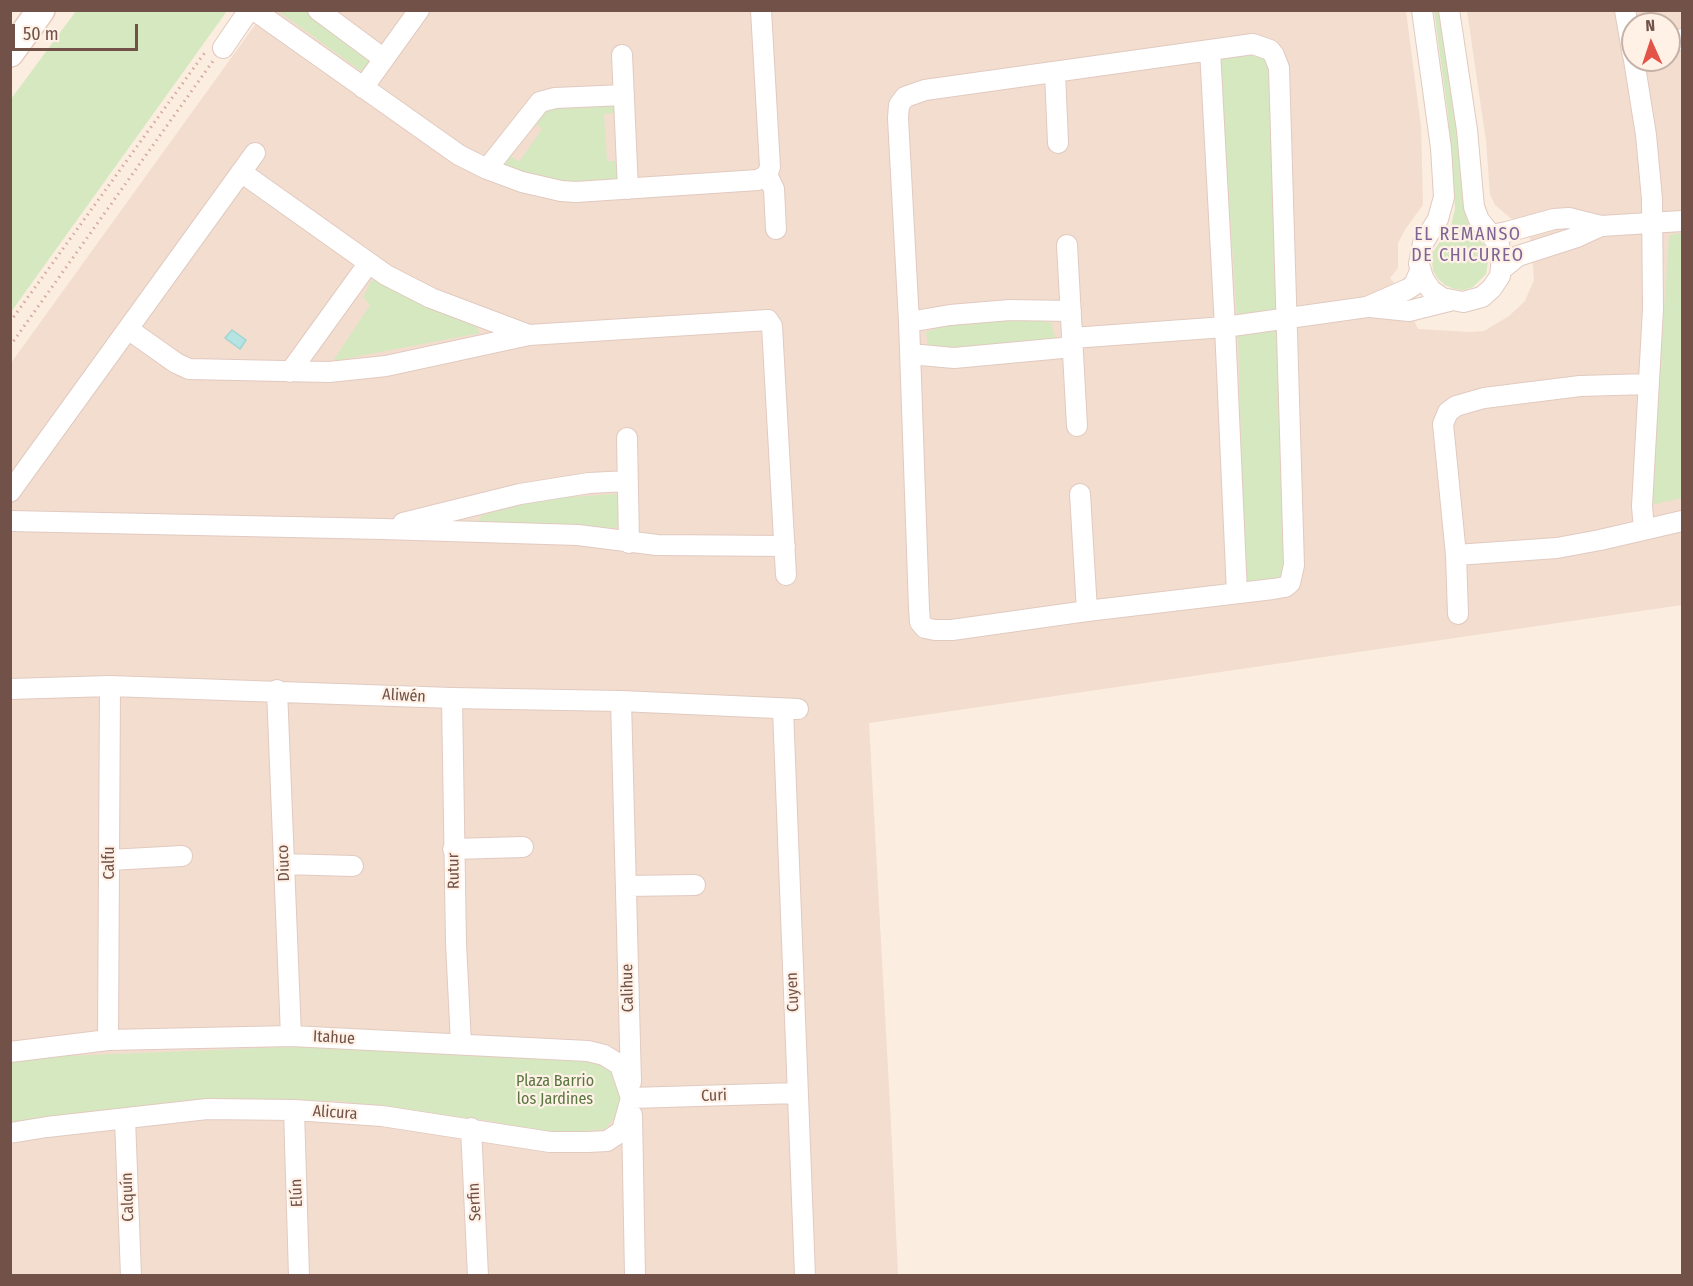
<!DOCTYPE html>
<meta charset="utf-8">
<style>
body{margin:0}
#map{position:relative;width:1693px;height:1286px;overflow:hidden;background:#fbede0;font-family:"Fira Sans Condensed",sans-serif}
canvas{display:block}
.frame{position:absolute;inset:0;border:12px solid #715148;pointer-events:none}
.north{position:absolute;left:1621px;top:12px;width:60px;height:60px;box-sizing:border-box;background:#fff1e6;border:2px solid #c6b1a7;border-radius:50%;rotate:357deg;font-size:16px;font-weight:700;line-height:24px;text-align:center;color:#715148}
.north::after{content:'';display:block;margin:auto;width:21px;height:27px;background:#e35348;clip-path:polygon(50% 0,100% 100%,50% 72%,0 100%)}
.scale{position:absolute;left:12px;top:24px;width:126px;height:27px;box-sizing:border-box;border:3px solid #715148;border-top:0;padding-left:8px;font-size:18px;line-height:21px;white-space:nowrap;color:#715148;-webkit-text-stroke:4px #fff1e6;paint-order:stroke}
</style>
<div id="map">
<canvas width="1693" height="1286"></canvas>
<div class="frame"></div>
<div class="north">N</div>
<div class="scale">50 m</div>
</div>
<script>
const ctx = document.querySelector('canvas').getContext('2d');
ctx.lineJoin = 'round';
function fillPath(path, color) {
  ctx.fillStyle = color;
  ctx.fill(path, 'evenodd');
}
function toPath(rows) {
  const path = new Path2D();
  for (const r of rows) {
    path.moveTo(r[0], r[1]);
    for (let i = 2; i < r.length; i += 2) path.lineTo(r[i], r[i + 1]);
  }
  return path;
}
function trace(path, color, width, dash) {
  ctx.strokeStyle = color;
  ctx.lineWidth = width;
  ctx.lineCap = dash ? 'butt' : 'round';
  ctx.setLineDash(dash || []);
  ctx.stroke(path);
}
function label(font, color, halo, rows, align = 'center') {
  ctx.font = font + ' "Fira Sans Condensed",sans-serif';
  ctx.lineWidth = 4.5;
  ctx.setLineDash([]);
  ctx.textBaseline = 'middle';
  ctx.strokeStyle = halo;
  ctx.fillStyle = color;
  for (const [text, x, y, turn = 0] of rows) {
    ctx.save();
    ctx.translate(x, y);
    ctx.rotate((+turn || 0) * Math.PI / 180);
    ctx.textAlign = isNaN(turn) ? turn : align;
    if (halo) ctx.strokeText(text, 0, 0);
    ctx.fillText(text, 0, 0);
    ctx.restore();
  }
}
fillPath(toPath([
 [265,11,1406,11,1421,127,1423,205,1406,228,1398,243,1398,268,1390,278,1402,292,1418,329,1469,332,1484,331,1509,316,1525,301,1534,280,1531,240,1521,227,1495,205,1490,194,1486,141,1467,11,1682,11,1682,605,869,723,891,1124,898,1275,11,1276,11,363],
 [1633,24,1669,24,1669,60,1633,60]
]), '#f3ddcf');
fillPath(toPath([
 [1439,10,1450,73,1466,217,1470,229,1486,247,1489,256,1486,274,1473,287,1464,290,1454,289,1445,285,1438,279,1433,271,1432,261,1433,252,1451,226,1455,209,1448,115,1434,11],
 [76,11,227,11,11,312,11,99],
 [278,11,308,11,376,60,365,74],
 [1257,51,1271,63,1286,579,1245,584,1238,332,1219,53],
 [613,105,616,113,604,114,607,161,619,161,619,175,615,181,562,184,506,168,505,164,509,155,519,162,542,129,533,122,545,108],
 [1682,233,1682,498,1651,505,1669,235],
 [378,280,414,300,472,321,480,333,333,361,370,305,363,297,371,281],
 [1010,315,1051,323,1056,340,1013,346,928,349,926,332,953,322],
 [614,494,620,497,621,523,615,528,477,523,482,515,544,499],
 [408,1042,585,1053,622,1076,623,1109,605,1129,554,1134,489,1121,340,1101,198,1102,11,1127,10,1061,66,1056]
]), '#d6e8c0');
const water = toPath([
 [232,330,246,340,240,349,225,338,232,330]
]);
fillPath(water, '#b6e4e3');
trace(water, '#9cd5d5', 1.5);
const street = toPath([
 [254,10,459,155,487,169,522,182,561,191,576,192,758,180,767,175,770,167,761,10],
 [318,10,384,59],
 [1422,10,1441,148,1444,197,1438,219,1423,243,1419,264,1423,278,1431,290,1442,298,1463,302,1482,297,1492,288,1500,276,1502,258,1499,245,1479,220,1474,207,1467,130,1449,10],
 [1625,10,1633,56],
 [1669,43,1682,39],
 [1253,44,1270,50,1274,55,1279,68,1294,565,1290,583,1285,587,1273,589,1087,611,952,630,935,630,925,628,920,622,919,608,909,322,898,118,899,105,905,97,925,90,1253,44],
 [223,48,249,10],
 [1210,50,1225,327,1237,593],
 [622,55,628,189],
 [1634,60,1646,135,1652,199,1653,309,1642,506,1644,530],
 [1055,72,1058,143],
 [363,88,419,10],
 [487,169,540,102,555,98,624,95],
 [241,172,386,275,431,298,529,335],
 [767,175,774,189,776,229],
 [1491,235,1507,232,1554,219,1569,218,1601,226],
 [1067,245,1077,426],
 [1502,269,1518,256,1577,237,1601,226,1682,221],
 [1370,307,1409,311,1449,301],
 [909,322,950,315,1010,310,1071,311],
 [128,329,176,363,189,369,329,372,386,366,529,335,768,320,772,326,786,575],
 [1072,338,1225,327,1367,307,1408,289,1414,285,1420,271],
 [910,354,954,358,1073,347],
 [290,372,368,264],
 [627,438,629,543],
 [10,492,255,153],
 [1080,494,1087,611],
 [10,521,383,529,578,535,657,545,785,546],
 [403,523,520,494,589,483,628,481],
 [1456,555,1557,548,1600,540,1682,521],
 [1458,614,1456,555,1443,424,1448,412,1456,406,1484,398,1580,386,1649,384],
 [10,689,110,686,452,698,621,701,798,709],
 [277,690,291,1036],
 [452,698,456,943,461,1044],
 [621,701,631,1082],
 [783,709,805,1276],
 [453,849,523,847],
 [110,860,182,856],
 [284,864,353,866],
 [626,886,695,885],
 [108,1040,110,686],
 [10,1052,108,1040,291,1036,588,1051,604,1055,620,1065,631,1098],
 [631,1098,797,1093],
 [294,1110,299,1276],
 [632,1115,635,1276],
 [125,1119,131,1276],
 [471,1128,478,1276],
 [10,1133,47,1127,207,1109,294,1110,382,1116,550,1142,588,1142,607,1141,622,1131,631,1098]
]);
const secondary = toPath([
 [10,53,41,10]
]);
trace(street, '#e1cac0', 22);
trace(secondary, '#e6cabd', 30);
trace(toPath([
 [10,322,206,51],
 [10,346,213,61]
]), '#d4aa9c', 3, [1.5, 4.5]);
trace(street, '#fff', 20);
trace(secondary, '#fff', 27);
label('16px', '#715148', '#fff1e6', [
 ["Aliwén",404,696,3],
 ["Calfu",110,863,-90],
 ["Diuco",284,863,-92],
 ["Rutur",454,871,-91],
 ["Calihue",628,988,-91],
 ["Cuyen",793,992,-92],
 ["Itahue",334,1038,3],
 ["Curi",714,1096,-2],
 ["Alicura",335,1113,4],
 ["Elún",297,1193,-92],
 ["Calquín",128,1197,-92],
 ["Serfin",475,1202,-93]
]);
label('16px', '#597741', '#fff1e6', [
 ["Plaza Barrio",555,1082],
 ["los Jardines",555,1100]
]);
ctx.letterSpacing = '1.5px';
label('18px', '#7d6495', '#fff1e6', [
 ["EL REMANSO",1468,235],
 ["DE CHICUREO",1468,256]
]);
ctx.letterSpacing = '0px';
</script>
